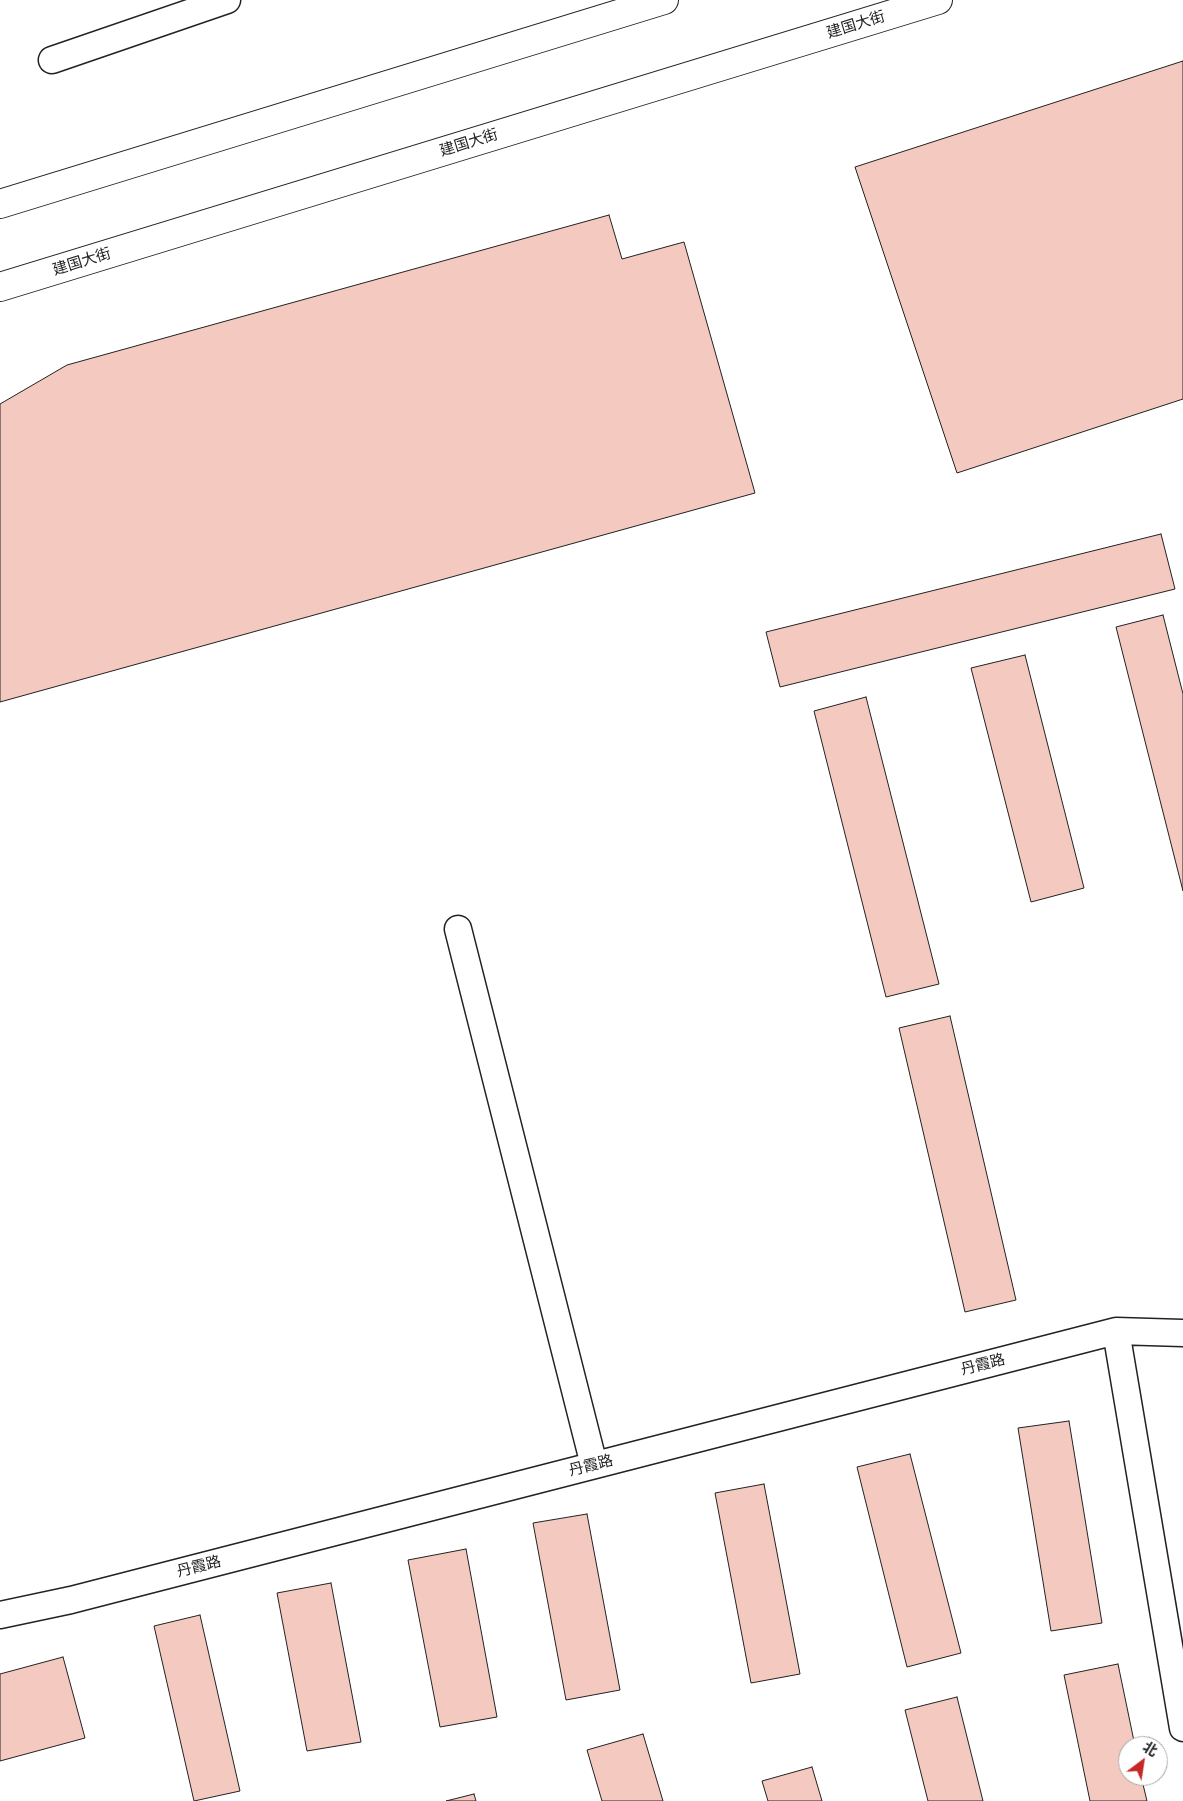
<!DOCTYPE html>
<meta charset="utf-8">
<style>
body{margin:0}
#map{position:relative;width:1183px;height:1801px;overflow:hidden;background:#fff;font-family:"PT Sans Narrow","Noto Sans SC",sans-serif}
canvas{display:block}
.north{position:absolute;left:1118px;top:1736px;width:50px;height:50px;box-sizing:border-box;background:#fff;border:1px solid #a7a7a7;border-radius:50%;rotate:31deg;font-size:14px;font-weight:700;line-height:20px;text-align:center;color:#222}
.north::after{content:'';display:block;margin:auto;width:18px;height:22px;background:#c62828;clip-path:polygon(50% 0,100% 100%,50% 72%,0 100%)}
</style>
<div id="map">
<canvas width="1183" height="1801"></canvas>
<div class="north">北</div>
</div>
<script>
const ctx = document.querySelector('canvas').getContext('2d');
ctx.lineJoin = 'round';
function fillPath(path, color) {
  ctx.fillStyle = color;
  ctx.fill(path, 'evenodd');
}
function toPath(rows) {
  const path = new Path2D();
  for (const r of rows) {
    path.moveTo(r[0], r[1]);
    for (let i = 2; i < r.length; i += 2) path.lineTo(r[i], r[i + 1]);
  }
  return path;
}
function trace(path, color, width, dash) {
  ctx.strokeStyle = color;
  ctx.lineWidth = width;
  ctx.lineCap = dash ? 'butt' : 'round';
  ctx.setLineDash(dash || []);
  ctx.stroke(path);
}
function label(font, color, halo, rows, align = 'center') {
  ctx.font = font + ' "PT Sans Narrow","Noto Sans SC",sans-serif';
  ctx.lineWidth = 4;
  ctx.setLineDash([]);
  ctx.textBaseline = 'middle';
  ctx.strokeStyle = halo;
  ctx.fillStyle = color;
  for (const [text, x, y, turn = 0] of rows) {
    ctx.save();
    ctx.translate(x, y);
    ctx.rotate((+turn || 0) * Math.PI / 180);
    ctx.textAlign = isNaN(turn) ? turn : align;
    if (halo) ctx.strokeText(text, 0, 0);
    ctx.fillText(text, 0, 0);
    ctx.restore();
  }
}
const building = toPath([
 [1183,61,1183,399,957,473,855,167,1183,61],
 [609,215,622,259,684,242,755,493,0,702,0,404,67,365,609,215],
 [1161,534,1175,589,780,687,766,632,1161,534],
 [1163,615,1183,694,1183,891,1116,627,1163,615],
 [1025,655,1084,888,1031,902,971,668,1025,655],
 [866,697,939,984,886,997,814,711,866,697],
 [950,1016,1016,1300,965,1312,899,1028,950,1016],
 [1069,1421,1102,1623,1051,1631,1018,1428,1069,1421],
 [910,1454,961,1653,907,1667,857,1467,910,1454],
 [764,1484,800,1674,751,1683,715,1493,764,1484],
 [587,1514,620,1690,566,1700,533,1523,587,1514],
 [466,1549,497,1717,440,1727,408,1560,466,1549],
 [331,1583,361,1742,307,1751,277,1593,331,1583],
 [200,1615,240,1791,194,1801,154,1626,200,1615],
 [63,1657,85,1738,0,1761,0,1674,63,1657],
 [1118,1664,1135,1746,1128,1746,1128,1776,1141,1776,1147,1801,1090,1801,1064,1675,1118,1664],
 [957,1697,983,1801,928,1801,905,1710,957,1697],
 [643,1734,663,1801,602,1801,587,1750,643,1734],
 [812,1767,822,1801,768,1801,762,1781,812,1767],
 [474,1794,476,1801,446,1801,474,1794]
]);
fillPath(building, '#f3c9c0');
trace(building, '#222', 1);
const minor = toPath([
 [52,60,227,0],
 [458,929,594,1465],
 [1116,1331,1183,1728],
 [0,1615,71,1600,1116,1331,1183,1333]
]);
const tertiary = toPath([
 [0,204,664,0],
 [0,287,938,0]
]);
trace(minor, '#222', 29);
trace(tertiary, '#222', 30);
trace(minor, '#fff', 26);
trace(tertiary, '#fff', 28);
label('15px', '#222', '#fff', [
 ["建国大街",856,25,-17],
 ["建国大街",469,143,-17],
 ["建国大街",82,262,-17],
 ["丹霞路",983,1365,-14],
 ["丹霞路",591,1466,-14],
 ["丹霞路",199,1567,-14]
]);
</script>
